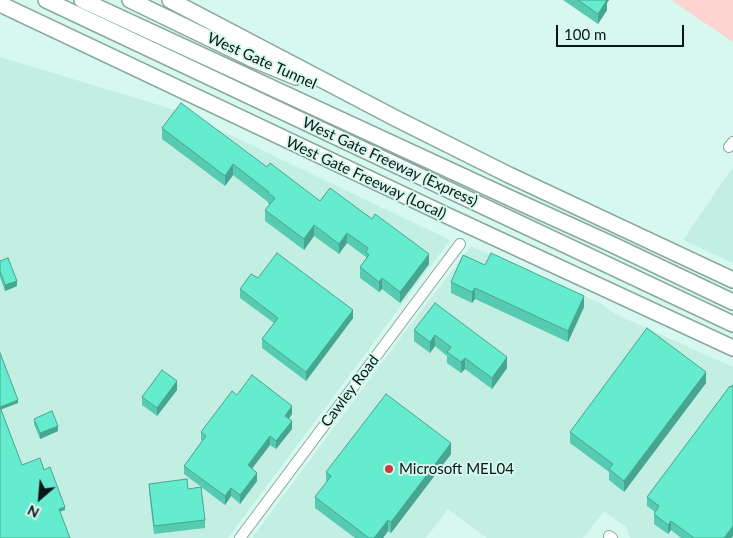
<!DOCTYPE html>
<style>
body{margin:0}
#map{position:relative;width:733px;height:538px;overflow:hidden;background:#d6f8ee;font-family:Lato,sans-serif}
canvas{display:block}
.north{position:absolute;left:15px;top:473px;width:50px;height:50px;-webkit-text-stroke:4px #d6f8ee;paint-order:stroke;rotate:207deg;font-size:14px;font-weight:700;line-height:20px;text-align:center;color:#091613}
.north::after{content:'';display:block;margin:auto;width:18px;height:22px;background:#091613;clip-path:polygon(50% 0,100% 100%,50% 72%,0 100%)}
.scale{position:absolute;left:556px;top:25px;width:128px;height:22px;box-sizing:border-box;border:2px solid #091613;border-top:0;padding-left:6px;font-size:15px;line-height:18px;white-space:nowrap;color:#091613;-webkit-text-stroke:4px #d6f8ee;paint-order:stroke}
</style>
<div id="map">
<canvas width="733" height="538"></canvas>
<div class="north">N</div>
<div class="scale">100 m</div>
</div>
<script>
const ctx = document.querySelector('canvas').getContext('2d');
ctx.lineJoin = 'round';
function fillPath(path, color) {
  ctx.fillStyle = color;
  ctx.fill(path, 'evenodd');
}
function toPath(rows) {
  const path = new Path2D();
  for (const r of rows) {
    path.moveTo(r[0], r[1]);
    for (let i = 2; i < r.length; i += 2) path.lineTo(r[i], r[i + 1]);
  }
  return path;
}
function trace(path, color, width, dash) {
  ctx.strokeStyle = color;
  ctx.lineWidth = width;
  ctx.lineCap = dash ? 'butt' : 'round';
  ctx.setLineDash(dash || []);
  ctx.stroke(path);
}
function label(font, color, halo, rows, align = 'center') {
  ctx.font = font + ' Lato,sans-serif';
  ctx.lineWidth = 4;
  ctx.setLineDash([]);
  ctx.textBaseline = 'middle';
  ctx.strokeStyle = halo;
  ctx.fillStyle = color;
  for (const [text, x, y, turn = 0] of rows) {
    ctx.save();
    ctx.translate(x, y);
    ctx.rotate((+turn || 0) * Math.PI / 180);
    ctx.textAlign = isNaN(turn) ? turn : align;
    if (halo) ctx.strokeText(text, 0, 0);
    ctx.fillText(text, 0, 0);
    ctx.restore();
  }
}
fillPath(toPath([
 [0,57,182,112,450,240,228,538,0,538],
 [733,167,733,263,683,240],
 [471,246,602,304,615,314,733,367,733,538,630,538,626,527,604,511,583,538,487,538,448,509,426,538,252,538,398,341]
]), '#c3efe2');
fillPath(toPath([
 [671,0,733,0,733,42]
]), '#fed4d0');
const minor = toPath([
 [729,147,733,142],
 [609,536,612,538],
 [240,538,460,244]
]);
const highway = toPath([
 [46,0,733,324],
 [82,0,512,199,609,243,733,302],
 [130,0,252,59,296,77],
 [170,0,395,118,509,175,733,280],
 [0,4,448,216,733,348]
]);
trace(minor, '#89a9a0', 12);
trace(highway, '#89a9a0', 18);
trace(minor, '#fff', 10);
trace(highway, '#fff', 15);
fillPath(toPath([
 [563,0,609,0,607,3,607,10,598,24],
 [162,128,267,167,320,201,429,264,400,303,382,289,379,292,360,278,360,267,366,259,366,257,347,243,339,254,314,236,304,250,265,221,265,210,270,204,268,204,268,202,233,175,225,186,162,139],
 [0,261,17,286,5,291,0,277],
 [485,265,584,307,568,342,475,299,472,303,451,293,451,282],
 [258,278,353,318,306,381,262,348,262,339,274,323,240,298,240,289],
 [435,303,507,368,492,389,465,369,461,373,447,363,447,356,435,346,430,353,414,341,414,330],
 [706,383,624,492,609,480,609,472,570,443,570,432],
 [733,385,733,536,731,538,681,538,671,530,668,534,654,524,654,514,655,512,647,506,647,497],
 [177,390,157,416,142,405,142,397],
 [237,395,292,414,289,419,292,429,276,449,270,445,252,468,257,481,240,504,231,496,225,505,184,474,184,466,202,441,201,440,201,432],
 [34,419,58,431,40,439,34,424],
 [451,454,391,533,388,531,383,538,355,538,315,508,315,497,326,482,326,472],
 [149,484,188,489,205,520,205,528,154,534,149,492]
]), '#57cbb2');
fillPath(toPath([
 [604,0,609,0,607,3,607,10,598,24,598,14],
 [233,164,233,175,225,186,225,176],
 [314,225,314,236,304,250,304,239],
 [347,233,347,243,339,254,339,244],
 [429,254,429,264,400,303,400,292],
 [382,278,382,289,379,292,379,282],
 [17,281,17,286,5,291,5,285],
 [475,288,475,299,472,303,472,292],
 [584,296,584,307,568,342,568,331],
 [353,310,353,318,306,381,306,372],
 [435,335,435,346,430,353,430,342],
 [507,357,507,368,492,389,492,378],
 [465,358,465,369,461,373,461,362],
 [706,372,706,383,624,492,624,481],
 [177,381,177,390,157,416,157,408],
 [18,400,18,403,0,410,0,407],
 [292,406,292,414,285,424,285,416],
 [292,421,292,429,276,449,276,441],
 [58,426,58,431,40,439,40,433],
 [270,436,270,445,248,474,248,465],
 [451,443,451,454,391,533,391,522],
 [257,473,257,481,240,504,240,495],
 [231,488,231,496,225,505,225,496],
 [65,507,65,510,59,512,59,509],
 [388,520,388,531,383,538,374,538],
 [671,521,671,530,668,534,668,525],
 [733,526,733,536,731,538,724,538]
]), '#47a591');
const building = toPath([
 [578,0,607,0,598,14,578,0],
 [181,103,267,167,270,163,320,201,330,188,372,219,375,214,429,254,400,292,382,278,379,282,360,267,369,255,366,252,368,248,347,233,339,244,314,225,304,239,265,210,275,198,268,193,269,192,233,164,225,176,162,128,181,103],
 [277,253,353,310,306,372,262,339,278,318,240,289,251,274,258,278,277,253],
 [491,253,584,296,568,331,475,288,472,292,451,282,463,255,485,265,491,253],
 [8,258,17,281,5,285,0,271,0,261,8,258],
 [435,303,507,357,492,378,465,358,461,362,447,352,451,347,435,335,430,342,414,330,435,303],
 [647,328,706,372,624,481,609,469,613,464,570,432,647,328],
 [0,353,18,400,0,407,0,353],
 [162,370,177,381,157,408,142,397,162,370],
 [252,375,292,406,285,416,292,421,276,441,270,436,248,465,257,473,240,495,231,488,225,496,184,466,206,436,201,432,232,391,237,395,252,375],
 [733,385,733,526,724,538,694,538,671,521,668,525,654,514,659,506,647,497,730,386,731,387,733,385],
 [386,394,451,443,391,522,388,520,374,538,369,538,315,497,331,476,326,472,386,394],
 [0,407,22,465,40,458,44,470,50,467,65,507,59,509,70,538,0,538,0,407],
 [52,411,58,426,40,433,34,419,52,411],
 [187,479,188,489,201,487,205,520,154,526,149,484,187,479]
]);
fillPath(building, '#65eccf');
trace(building, '#47a591', 1);
for (const [x, y, r, color] of [
 [389,469,5,"#ca3b3c"]
]) {
  const dot = new Path2D();
  dot.arc(x, y, r, 0, 2 * Math.PI);
  ctx.fillStyle = color;
  ctx.fill(dot);
  trace(dot, '#d6f8ee', 2);
}
label('15px', '#091613', '#d6f8ee', [
 ["West Gate Tunnel",262,61,24],
 ["West Gate Freeway (Express)",390,162,25],
 ["West Gate Freeway (Local)",366,178,25],
 ["Cawley Road",350,391,-53]
]);
label('15px', '#091613', '#d6f8ee', [
 ["Microsoft MEL04",399,469]
], 'left');
</script>
